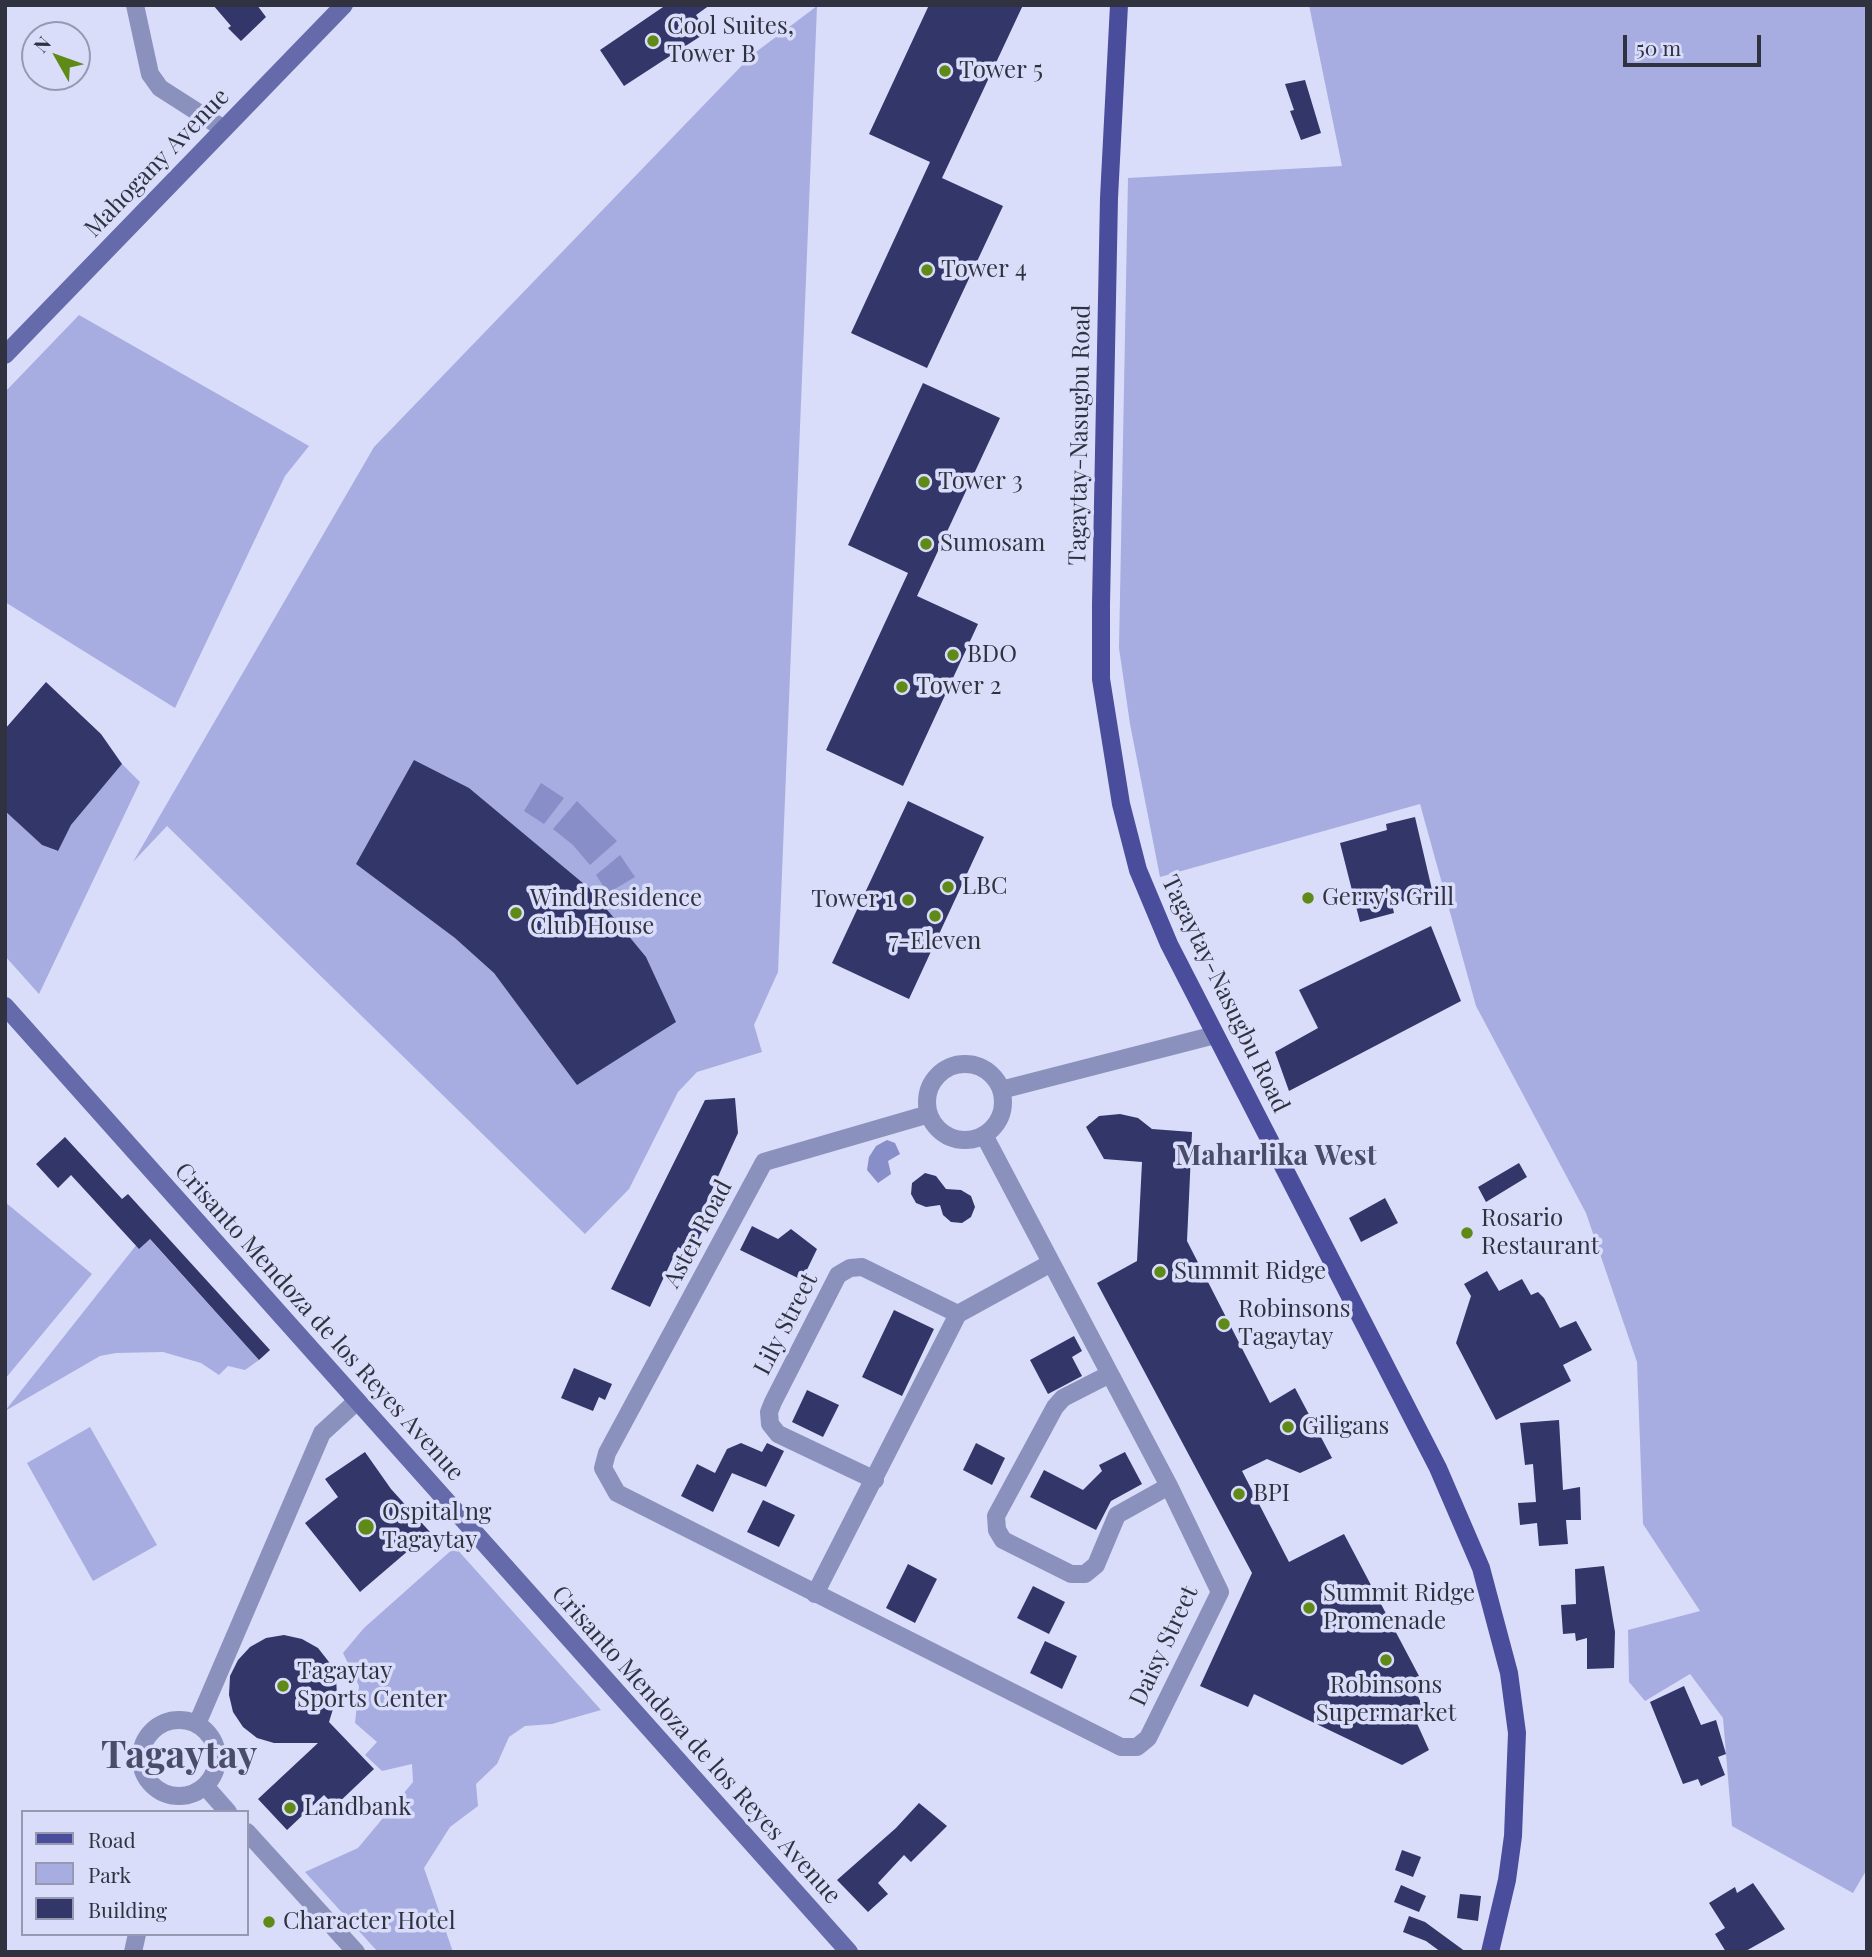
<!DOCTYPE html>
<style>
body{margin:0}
#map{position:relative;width:1872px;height:1957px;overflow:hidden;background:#d9ddf9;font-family:"Playfair Display",serif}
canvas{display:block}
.frame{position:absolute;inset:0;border:7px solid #313240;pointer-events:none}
.legend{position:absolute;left:21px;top:1810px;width:228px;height:126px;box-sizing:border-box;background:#d9ddf9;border:2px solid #9699af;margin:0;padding:9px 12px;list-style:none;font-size:21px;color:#313240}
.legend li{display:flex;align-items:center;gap:14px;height:35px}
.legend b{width:35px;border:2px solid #9699af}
.north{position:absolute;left:21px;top:21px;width:70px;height:70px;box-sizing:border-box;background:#d9ddf9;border:2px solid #9699af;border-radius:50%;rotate:310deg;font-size:19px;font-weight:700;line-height:28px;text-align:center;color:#313240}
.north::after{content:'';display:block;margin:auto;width:24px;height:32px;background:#608a18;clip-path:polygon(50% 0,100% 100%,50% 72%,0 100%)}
.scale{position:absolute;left:1623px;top:35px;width:138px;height:32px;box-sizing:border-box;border:4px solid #313240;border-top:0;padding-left:9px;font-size:21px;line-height:24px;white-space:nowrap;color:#313240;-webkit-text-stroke:5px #d9ddf9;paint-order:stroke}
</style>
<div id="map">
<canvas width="1872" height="1957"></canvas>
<div class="frame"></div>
<ul class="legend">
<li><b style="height:9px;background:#4a4d9b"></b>Road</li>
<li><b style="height:19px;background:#a7ade0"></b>Park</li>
<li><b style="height:19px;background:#333668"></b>Building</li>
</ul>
<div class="north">N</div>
<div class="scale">50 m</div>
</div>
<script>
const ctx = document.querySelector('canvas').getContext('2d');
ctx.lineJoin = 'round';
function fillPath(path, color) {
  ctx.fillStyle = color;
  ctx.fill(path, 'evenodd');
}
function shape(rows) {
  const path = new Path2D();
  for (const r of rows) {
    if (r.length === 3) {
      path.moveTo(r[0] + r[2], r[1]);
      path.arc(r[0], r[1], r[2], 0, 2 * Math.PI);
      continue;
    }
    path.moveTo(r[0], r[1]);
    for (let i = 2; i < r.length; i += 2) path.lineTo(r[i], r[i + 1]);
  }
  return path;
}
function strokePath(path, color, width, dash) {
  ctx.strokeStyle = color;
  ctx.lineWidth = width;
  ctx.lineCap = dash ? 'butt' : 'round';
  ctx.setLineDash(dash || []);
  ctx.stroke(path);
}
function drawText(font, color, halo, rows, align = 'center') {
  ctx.font = font + ' "Playfair Display",serif';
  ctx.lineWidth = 7;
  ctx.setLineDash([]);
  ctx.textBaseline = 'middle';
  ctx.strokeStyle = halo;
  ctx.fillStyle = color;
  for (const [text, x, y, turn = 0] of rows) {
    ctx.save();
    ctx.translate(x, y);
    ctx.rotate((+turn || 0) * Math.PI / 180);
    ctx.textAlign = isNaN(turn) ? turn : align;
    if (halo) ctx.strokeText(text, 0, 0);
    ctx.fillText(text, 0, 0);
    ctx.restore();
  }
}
const green = shape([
 [1309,5,1867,5,1867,1869,1853,1893,1732,1826,1723,1718,1690,1674,1645,1701,1629,1682,1628,1630,1700,1611,1643,1524,1637,1362,1586,1213,1476,1006,1420,804,1160,877,1130,724,1119,648,1128,178,1342,166],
 [817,6,778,972,754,1025,762,1052,697,1072,678,1092,629,1189,585,1234,167,826,133,862,374,447,752,55],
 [79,315,309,446,285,476,175,708,5,602,5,392],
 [122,764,140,782,39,994,5,956,5,811,42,845,57,851,71,825],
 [5,1202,92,1274,5,1379],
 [145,1234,259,1360,245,1370,228,1366,219,1375,201,1363,163,1352,116,1353,100,1356,5,1411],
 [90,1427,157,1545,93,1581,27,1463],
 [455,1547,601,1710,552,1724,525,1726,509,1737,497,1764,476,1784,478,1806,450,1827,424,1868,453,1952,378,1952,305,1872,358,1848,413,1782,412,1764,382,1771,365,1755,377,1742,355,1723,359,1686,343,1653,364,1628]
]);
const water = shape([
 [541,783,564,798,544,824,524,811],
 [577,801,617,841,590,865,573,845,553,829],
 [620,855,635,877,608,893,596,875],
 [887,1140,895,1143,900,1154,888,1161,891,1174,878,1183,867,1170,869,1157,876,1146]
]);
const building = shape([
 [213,5,257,5,266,17,241,41,228,28,231,26],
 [666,5,710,5,696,15,707,32,624,86,600,50],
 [929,5,1023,5,942,178,1003,206,927,368,851,333,930,162,869,134],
 [1305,80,1321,133,1301,140,1290,111,1294,110,1285,84],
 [923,383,1000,418,917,596,978,624,903,786,826,750,908,573,848,545],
 [46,682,101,734,122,764,71,825,58,851,42,845,5,811,5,729],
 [414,760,469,788,590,889,646,957,676,1022,577,1085,494,973,455,938,356,864],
 [908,801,984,837,909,999,832,963],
 [1415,817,1433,894,1392,904,1394,913,1360,922,1340,843,1387,830,1386,824],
 [1431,926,1461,1001,1289,1091,1275,1052,1318,1028,1299,990],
 [735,1098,738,1133,700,1216,708,1220,691,1254,678,1247,650,1307,611,1289,705,1100],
 [1120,1114,1138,1118,1152,1129,1192,1132,1187,1241,1270,1403,1295,1388,1332,1458,1300,1473,1267,1459,1242,1471,1289,1562,1344,1534,1419,1676,1410,1680,1426,1713,1415,1719,1429,1750,1402,1765,1254,1694,1248,1707,1200,1686,1252,1573,1097,1283,1137,1261,1142,1162,1104,1159,1086,1127,1099,1116],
 [65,1137,122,1199,128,1194,270,1350,259,1360,150,1239,139,1249,71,1175,58,1188,36,1164],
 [1519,1163,1527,1177,1486,1202,1478,1187],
 [925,1173,936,1176,946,1189,961,1190,971,1196,975,1207,971,1217,962,1223,951,1222,943,1215,940,1205,926,1207,916,1203,911,1194,912,1183],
 [1385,1198,1398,1223,1361,1242,1349,1218],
 [752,1226,778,1239,791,1229,817,1249,802,1280,740,1250],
 [1487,1271,1499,1291,1522,1279,1531,1295,1538,1292,1544,1298,1560,1328,1576,1321,1592,1350,1563,1365,1571,1381,1496,1420,1456,1343,1471,1296,1464,1284],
 [894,1310,934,1329,902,1396,862,1377],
 [1074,1336,1082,1351,1072,1357,1082,1376,1048,1394,1030,1360],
 [574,1368,612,1384,605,1400,599,1397,593,1411,561,1398],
 [807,1390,839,1405,823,1437,792,1422],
 [1559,1420,1563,1490,1580,1487,1581,1520,1566,1520,1568,1544,1539,1546,1537,1523,1520,1525,1518,1503,1536,1502,1533,1464,1525,1465,1520,1423],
 [741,1443,762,1452,767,1443,784,1451,766,1487,732,1473,713,1512,681,1496,697,1464,715,1473,727,1449],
 [976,1443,1005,1458,992,1485,963,1470],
 [365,1452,391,1489,430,1532,360,1592,305,1523,338,1497,325,1479],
 [1125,1452,1142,1484,1111,1501,1096,1530,1030,1497,1044,1470,1083,1490,1102,1471,1099,1465],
 [763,1500,795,1515,779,1547,747,1532],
 [908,1564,937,1579,915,1623,886,1608],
 [1604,1566,1615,1632,1614,1668,1587,1669,1587,1638,1576,1641,1575,1633,1563,1634,1561,1605,1576,1604,1575,1569],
 [1033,1586,1065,1602,1049,1634,1017,1618],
 [284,1635,302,1639,318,1648,329,1662,336,1678,337,1696,329,1722,374,1769,335,1806,324,1795,287,1830,258,1799,318,1743,274,1743,257,1738,243,1727,233,1712,229,1695,230,1676,238,1660,250,1647,266,1638],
 [1045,1641,1077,1656,1062,1689,1030,1673],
 [1684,1686,1701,1725,1716,1720,1726,1754,1718,1757,1725,1775,1701,1786,1698,1779,1683,1784,1650,1702],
 [919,1803,947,1826,911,1862,904,1855,878,1883,888,1894,868,1912,837,1880,896,1828],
 [1402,1850,1421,1857,1413,1877,1395,1870],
 [1753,1883,1785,1929,1744,1952,1726,1952,1715,1934,1725,1928,1709,1903,1735,1887,1737,1893],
 [1401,1885,1426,1896,1419,1912,1394,1902],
 [1460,1894,1481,1896,1478,1921,1457,1918],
 [1409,1916,1425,1922,1466,1952,1441,1952,1426,1941,1403,1932]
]);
const street = shape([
 [135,5,150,74,160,88,224,129],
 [965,1102,38],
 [1001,1090,1215,1035],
 [929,1114,764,1162,607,1453,603,1468,617,1493,1121,1747,1137,1747,1148,1738,1220,1592,1169,1486,984,1135],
 [958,1314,1051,1263],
 [1110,1374,1063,1398,1055,1407,996,1516,997,1530,1003,1540,1071,1574,1085,1574,1096,1565,1117,1515,1169,1486],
 [875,1480,778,1434,770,1424,769,1412,773,1402,838,1275,850,1268,862,1267,958,1314],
 [815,1594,958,1314],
 [179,1758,38],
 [197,1724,322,1433,356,1402],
 [205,1786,228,1812],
 [247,1832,356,1952],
 [133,1952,137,1934]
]);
const secondary = shape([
 [5,355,344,5],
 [5,1006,849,1952]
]);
const primary = shape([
 [1119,5,1109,198,1101,604,1101,679,1121,804,1138,870,1169,944,1438,1468,1481,1568,1509,1673,1517,1733,1513,1836,1507,1880,1490,1952]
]);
const markers = [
 [653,41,7,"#608a18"],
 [945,71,7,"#608a18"],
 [927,270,7,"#608a18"],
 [924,482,7,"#608a18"],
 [926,544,7,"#608a18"],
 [953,655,7,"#608a18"],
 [902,687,7,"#608a18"],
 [948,887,7,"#608a18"],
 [1308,898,7,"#608a18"],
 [908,900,7,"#608a18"],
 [516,913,7,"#608a18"],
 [935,916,7,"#608a18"],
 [1467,1233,7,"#608a18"],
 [1160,1272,7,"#608a18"],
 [1224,1324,7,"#608a18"],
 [1288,1427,7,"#608a18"],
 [1239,1494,7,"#608a18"],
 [366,1527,9,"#608a18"],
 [1309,1608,7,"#608a18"],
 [1386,1660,7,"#608a18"],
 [283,1686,7,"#608a18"],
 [290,1808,7,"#608a18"],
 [269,1922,7,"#608a18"]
];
const poiNames = [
 ["Cool Suites,",667,27],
 ["Tower B",667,55],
 ["Tower 5",959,71],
 ["Tower 4",941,270],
 ["Tower 3",938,482],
 ["Sumosam",940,544],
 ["BDO",967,655],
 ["Tower 2",916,687],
 ["LBC",962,887],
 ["Gerry's Grill",1322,898],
 ["Wind Residence",530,899],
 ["Club House",530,927],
 ["Tower 1",894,900,"right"],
 ["7-Eleven",935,942,"center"],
 ["Rosario",1481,1219],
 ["Restaurant",1481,1247],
 ["Summit Ridge",1174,1272],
 ["Robinsons",1238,1310],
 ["Tagaytay",1238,1338],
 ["Giligans",1302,1427],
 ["BPI",1253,1494],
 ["Ospital ng",382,1513],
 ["Tagaytay",382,1541],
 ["Summit Ridge",1323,1594],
 ["Promenade",1323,1622],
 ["Tagaytay",297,1672],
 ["Sports Center",297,1700],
 ["Robinsons",1386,1686,"center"],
 ["Supermarket",1386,1714,"center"],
 ["Landbank",304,1808],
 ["Character Hotel",283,1922]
];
const streetNames = [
 ["Mahogany Avenue",157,163,-46],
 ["Tagaytay-Nasugbu Road",1080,435,-89],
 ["Tagaytay-Nasugbu Road",1225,994,64],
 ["Aster Road",698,1234,-62],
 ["Crisanto Mendoza de los Reyes Avenue",319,1322,48],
 ["Lily Street",786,1324,-63],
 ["Daisy Street",1164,1646,-65],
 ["Crisanto Mendoza de los Reyes Avenue",696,1745,48]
];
const quarterNames = [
 ["Maharlika West",1276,1156]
];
const townNames = [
 ["Tagaytay",179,1756]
];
fillPath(green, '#a7ade0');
fillPath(water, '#878ec8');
fillPath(building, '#333668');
strokePath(street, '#8b91bd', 18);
strokePath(secondary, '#656aaa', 18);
strokePath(primary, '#4a4d9b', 18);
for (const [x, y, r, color] of markers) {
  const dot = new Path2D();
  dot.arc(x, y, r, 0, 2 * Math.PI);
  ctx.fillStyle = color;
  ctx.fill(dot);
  strokePath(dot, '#d9ddf9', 2.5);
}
drawText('24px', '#313240', '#d9ddf9', poiNames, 'left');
drawText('24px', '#313240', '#d9ddf9', streetNames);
drawText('bold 28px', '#494d6a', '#d9ddf9', quarterNames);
drawText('bold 38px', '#494d6a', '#d9ddf9', townNames);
</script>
